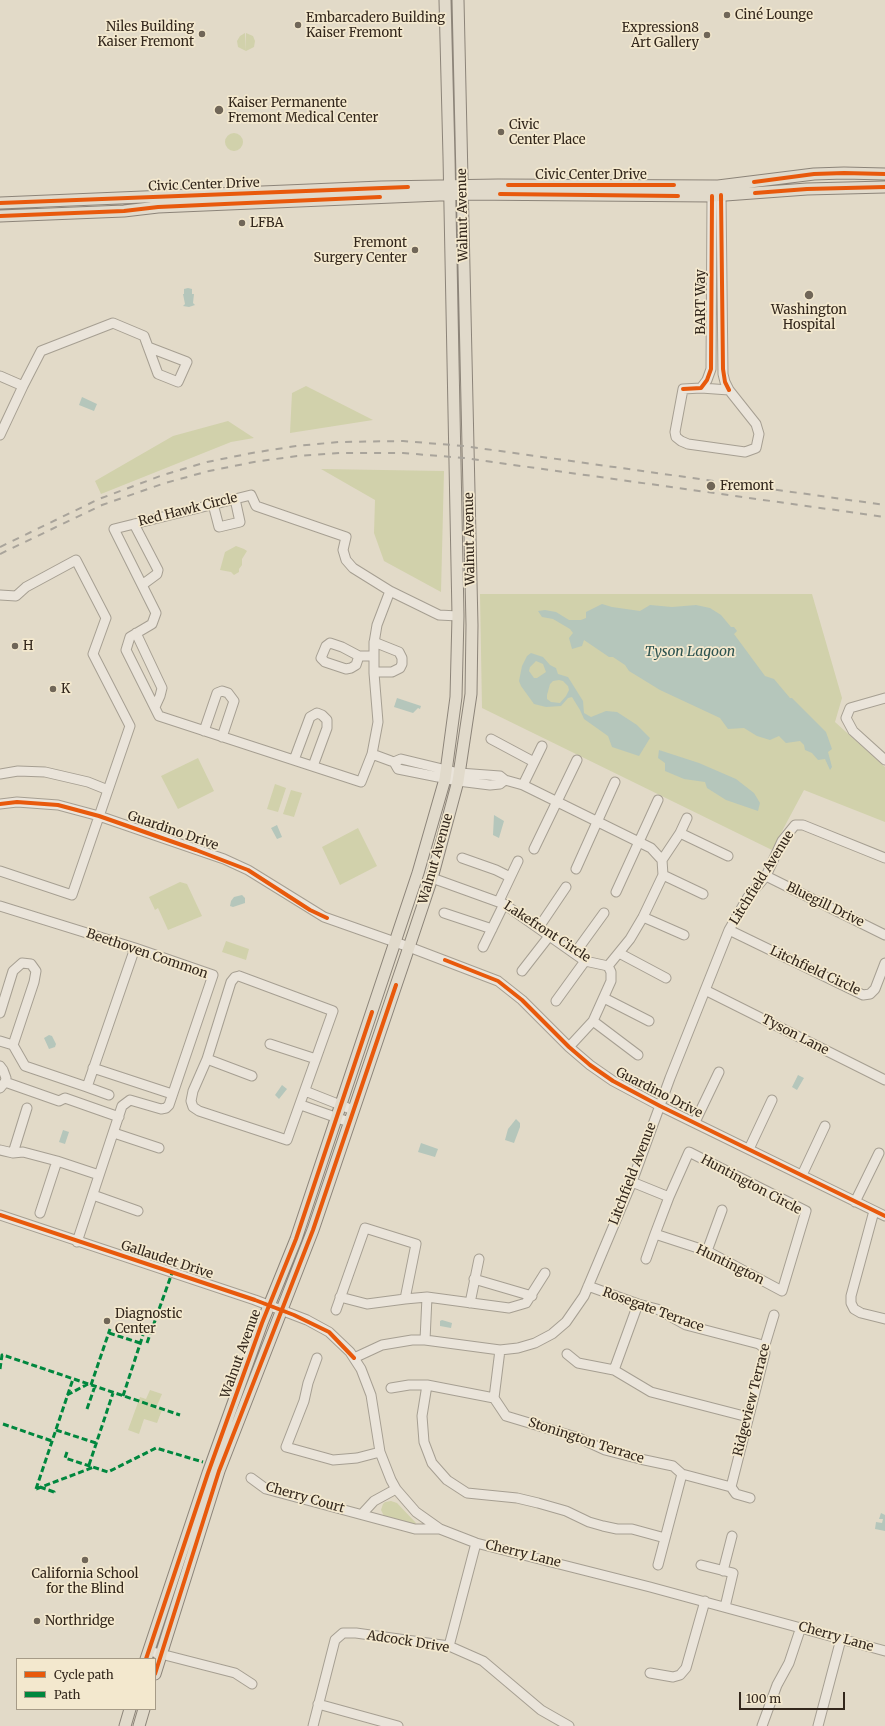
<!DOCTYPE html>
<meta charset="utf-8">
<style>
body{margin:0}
#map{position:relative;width:885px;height:1726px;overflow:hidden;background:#e2dac8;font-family:Merriweather,serif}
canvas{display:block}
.legend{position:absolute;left:16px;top:1658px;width:140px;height:52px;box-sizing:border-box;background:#f3e8ce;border:1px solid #a69b87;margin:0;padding:5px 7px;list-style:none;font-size:12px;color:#33271c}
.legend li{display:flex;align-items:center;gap:8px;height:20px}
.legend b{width:20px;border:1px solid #a69b87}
.scale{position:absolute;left:739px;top:1692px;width:106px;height:18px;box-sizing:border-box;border:2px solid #33271c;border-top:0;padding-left:5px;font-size:12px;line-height:14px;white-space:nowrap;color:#33271c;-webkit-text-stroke:3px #f3e8ce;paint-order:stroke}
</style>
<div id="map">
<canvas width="885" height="1726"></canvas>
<ul class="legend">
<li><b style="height:5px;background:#e8590c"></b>Cycle path</li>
<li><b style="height:5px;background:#00873e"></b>Path</li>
</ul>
<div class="scale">100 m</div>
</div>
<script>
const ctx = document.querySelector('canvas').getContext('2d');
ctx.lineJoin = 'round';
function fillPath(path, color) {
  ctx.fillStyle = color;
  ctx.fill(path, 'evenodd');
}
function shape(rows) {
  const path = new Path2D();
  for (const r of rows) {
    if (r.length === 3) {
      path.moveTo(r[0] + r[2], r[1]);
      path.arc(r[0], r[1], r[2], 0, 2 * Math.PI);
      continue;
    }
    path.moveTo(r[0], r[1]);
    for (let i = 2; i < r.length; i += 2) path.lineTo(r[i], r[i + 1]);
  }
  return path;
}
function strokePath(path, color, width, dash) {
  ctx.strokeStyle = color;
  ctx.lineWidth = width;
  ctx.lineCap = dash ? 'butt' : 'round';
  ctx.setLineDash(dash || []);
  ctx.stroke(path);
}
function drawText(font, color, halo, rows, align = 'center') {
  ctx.font = font + ' Merriweather,serif';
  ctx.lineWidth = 3.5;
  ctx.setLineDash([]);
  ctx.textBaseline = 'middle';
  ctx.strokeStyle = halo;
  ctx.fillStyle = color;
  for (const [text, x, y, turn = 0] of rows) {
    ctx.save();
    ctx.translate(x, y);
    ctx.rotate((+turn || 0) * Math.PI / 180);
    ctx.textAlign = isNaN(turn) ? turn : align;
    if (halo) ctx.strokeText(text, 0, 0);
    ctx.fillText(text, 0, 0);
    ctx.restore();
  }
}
const green = shape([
 [245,33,246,51,238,47,237,41,240,36],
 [246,33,253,36,255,41,254,47,246,51],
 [234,142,9],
 [306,386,373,420,290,433,292,393],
 [228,421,254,438,231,442,101,494,95,481,173,436],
 [321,469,444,471,441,592,384,561,374,533,375,500],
 [236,546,244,549,247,551,242,559,242,565,239,569,239,572,234,575,231,572,220,570,225,552],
 [480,594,812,594,842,698,835,722,885,767,885,822,804,790,772,850,482,708],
 [198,758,214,791,178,809,161,776],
 [275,784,286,788,278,812,267,809],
 [291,790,302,793,294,817,283,814],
 [358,828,377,866,340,885,322,847],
 [180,882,187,884,202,916,168,930,158,908,155,910,149,897],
 [226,941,249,949,246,960,222,952],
 [150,1390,162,1394,156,1408,162,1410,157,1423,144,1419,139,1434,128,1430,140,1397,146,1399],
 [391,1501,397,1503,416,1523,414,1525,384,1516,381,1510,383,1504,385,1502]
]);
const water = shape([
 [188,288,192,289,192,294,194,294,193,303,195,305,189,307,183,306,185,304,183,294,184,294,184,289],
 [82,397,97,404,94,411,79,405],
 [602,604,612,607,640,611,650,605,672,607,696,605,710,608,721,615,731,627,734,627,737,631,734,634,765,676,774,679,790,698,792,698,826,732,832,749,828,752,832,767,830,770,825,759,818,760,812,753,805,750,804,745,800,741,786,743,779,736,770,740,757,736,744,728,728,729,720,718,660,690,629,671,625,665,613,657,609,657,584,640,582,646,572,649,569,638,573,633,570,629,553,619,542,617,538,611,545,610,556,612,569,620,581,620,586,618,586,612],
 [531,653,543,657,550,665,556,668,558,674,568,677,583,701,584,713,591,717,606,711,617,712,637,725,650,738,639,756,612,747,608,736,584,719,580,710,572,697,568,698,561,706,546,707,534,704,521,686,519,681,522,666,527,656],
 [536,661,543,664,546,672,537,678,534,678,529,671,530,667],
 [559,680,563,681,568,686,569,690,566,696,560,703,551,702,547,699,547,695,550,684,553,681],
 [397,698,421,706,420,709,418,708,413,713,394,707],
 [659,750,699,763,736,779,754,793,760,803,758,811,726,800,707,788,705,782,684,779,665,771,665,763,658,758],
 [494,815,504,821,499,838,493,835],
 [277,825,282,837,277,839,271,828],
 [242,895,245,898,245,903,233,907,230,906,231,901,234,897],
 [49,1035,52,1036,56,1044,55,1047,49,1049,44,1038],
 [798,1075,804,1078,797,1090,792,1087],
 [282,1085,287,1089,279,1099,275,1095],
 [516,1119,520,1123,520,1127,514,1143,505,1140,508,1129],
 [63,1130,69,1132,65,1144,59,1142],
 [421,1143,438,1149,435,1157,418,1152],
 [442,1320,452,1323,451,1328,440,1326,440,1321],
 [881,1513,885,1515,885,1531,875,1529,876,1522,882,1523,883,1519,879,1519]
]);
const minor = shape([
 [718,186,721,195,723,374,725,382,729,390,756,424,759,434,756,448,745,452,688,444,681,441,676,437,675,432,683,389,701,388,707,380,711,369,712,196,718,186],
 [0,376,23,386,41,351,113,323,144,336,158,374,178,382,187,362,148,347],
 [701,388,729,390],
 [0,435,23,386],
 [213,504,219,527,240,522,235,499],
 [134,524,158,570,157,574,142,585],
 [390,591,377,625,374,643,374,673,378,722,372,754,361,782,159,716,126,650,130,637,152,624,156,613,114,529,251,495,256,506,346,537,343,550,346,560,353,568,390,591,439,615,458,616],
 [0,595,16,596,26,587,76,560,106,618,93,654,130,726,72,895,0,871],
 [136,633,162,688,160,696,155,707],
 [359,656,342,647,330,643,326,646,321,658,325,662,346,669,351,668,356,665,359,656,374,656],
 [374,672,392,672,400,668,402,664,402,658,399,652,374,642],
 [885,698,850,708,846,718,853,731,885,760],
 [204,731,217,693,222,691,228,693,234,701,222,737],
 [491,739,534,762],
 [372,754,391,761,394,762,401,759,459,773,500,776,505,780,523,785,651,848,662,860,663,875,643,917,630,939,608,966,585,961,504,904,432,878],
 [294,760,310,717,317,713,322,715,327,720,327,728,313,766],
 [394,762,398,769,458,781,490,785,500,784,505,780],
 [0,774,18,771,45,772,88,782,108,790],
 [523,785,542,746],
 [0,804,17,802,58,805,99,816,224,859,248,870,324,917,409,947,498,981,522,1000,569,1047,590,1065,613,1081,660,1106,885,1216],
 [680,833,728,856],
 [534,849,577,760],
 [462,858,496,870,510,877],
 [662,860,680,833,687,818],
 [576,869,615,782],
 [663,875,703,894],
 [766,876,885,935],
 [616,892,658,800],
 [499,901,518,861],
 [0,906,135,948,213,975,169,1105,166,1108,161,1109,130,1100,122,1106,77,1242],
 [444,913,492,929],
 [643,917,684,935],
 [539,927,566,887],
 [729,930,863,995,870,994,875,989,885,963],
 [483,947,504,904],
 [575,953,604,913],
 [619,953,666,978],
 [522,971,550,935],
 [239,976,333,1011,287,1140,199,1111,193,1107,191,1101,193,1091,207,1059,231,982,235,977,239,976],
 [705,990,885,1080],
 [604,998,649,1021],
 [556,1001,585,961],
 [0,1013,13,971,22,963,31,964,36,971,34,982,13,1045],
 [593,1021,638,1055],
 [0,1041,13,1045,25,1066,87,1087,135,948],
 [270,1044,316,1059],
 [569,1047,593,1021,611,981,611,972,608,966],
 [207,1059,252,1076],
 [0,1066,3,1070,6,1078,5,1082,0,1088],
 [93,1068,172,1094],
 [5,1082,59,1101,65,1098,119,1117],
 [87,1087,109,1095],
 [305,1091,353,1110],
 [301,1105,349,1122],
 [695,1122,719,1072],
 [114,1133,159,1148],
 [749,1149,772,1100],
 [0,1150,13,1153,23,1152,57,1161,99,1175],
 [13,1153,27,1108],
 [802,1175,825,1126],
 [632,1182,669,1197],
 [93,1195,138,1211],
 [855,1202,879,1153],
 [874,1211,851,1296,851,1303,854,1309,861,1313,885,1319],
 [40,1213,57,1161],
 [0,1215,255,1300,307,1320,329,1332,350,1352,361,1369,371,1395,380,1452,391,1480,396,1489,416,1512,440,1529,476,1543,650,1587,885,1651],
 [707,1251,722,1210],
 [646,1259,655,1234,669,1197,689,1152,806,1211,782,1291,707,1251,655,1234],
 [474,1279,532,1296],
 [588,1286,638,1304,657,1309,686,1325,759,1344,764,1348],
 [340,1297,367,1304,405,1299,427,1297,509,1308,526,1303,545,1273],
 [470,1303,479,1259],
 [336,1310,365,1228,416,1244,405,1299],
 [425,1340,427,1297],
 [500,1350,494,1398,506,1416,579,1438,605,1450,640,1459,673,1466,682,1474,731,1487,736,1494,750,1498],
 [567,1354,578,1363,614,1370,651,1392,748,1417],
 [317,1358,308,1383,304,1401,286,1447,333,1460,357,1458,380,1452],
 [354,1358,382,1345,412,1340,425,1340,500,1350,518,1348,535,1343,552,1334,566,1322,584,1296,632,1182,670,1078,729,930,748,897,766,876,782,841,795,825,803,825,885,858],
 [614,1370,638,1304],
 [427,1385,422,1416,424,1442,432,1463,447,1480,467,1493,517,1498,538,1503,566,1511,589,1522,603,1526,617,1529,632,1529,665,1538],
 [391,1388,409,1385,427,1385,494,1398],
 [251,1478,266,1489,415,1529,440,1529],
 [731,1487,765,1353,764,1348,774,1315],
 [362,1514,374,1501,396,1489],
 [658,1565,682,1474],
 [701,1565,733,1573,725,1607],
 [723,1571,732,1536],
 [449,1646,476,1543],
 [149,1651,235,1673,252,1684],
 [650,1673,673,1677,680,1675,686,1668,705,1601],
 [318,1704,398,1726],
 [313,1726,335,1640,343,1633,356,1633,449,1646,483,1661,541,1710,569,1726],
 [762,1726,777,1685,789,1663,801,1627],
 [818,1726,841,1639]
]);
const major = shape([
 [0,203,381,187,498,185,718,186,814,174,844,173,885,174],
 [0,216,124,211,158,207,463,194,712,196,807,189,885,187],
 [146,1659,208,1473,262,1323,296,1239,418,873,445,779,456,697,458,616,449,157,445,0],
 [155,1674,219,1471,313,1230,409,947,432,878,458,781,471,694,472,625,458,0],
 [125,1726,130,1709],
 [139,1726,144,1709]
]);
const rail = shape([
 [0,547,99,499,163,475,207,462,252,453,296,446,339,442,403,441,464,446,885,505],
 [0,554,102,505,165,483,209,471,254,462,297,456,340,453,403,453,464,458,885,517]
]);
const quiet = shape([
 [109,1333,140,1343],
 [147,1343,172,1273],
 [0,1369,2,1355,6,1356,180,1415],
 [91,1385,110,1329],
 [67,1395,88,1384],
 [123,1396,143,1335],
 [87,1409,95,1386],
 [3,1424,52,1441],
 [56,1430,96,1443],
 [67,1452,65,1458,108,1472,156,1448,203,1462],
 [89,1465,113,1393],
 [40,1487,54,1492,53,1494],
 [36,1489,73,1379],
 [36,1489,94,1467]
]);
const cycleway = shape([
 [754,182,814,174,844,173,885,174],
 [508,185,674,185],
 [755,193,807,189,885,187],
 [500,194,678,196],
 [721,195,723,369,725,382,729,390],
 [0,203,408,187],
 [0,216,124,211,158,207,380,197],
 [683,389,701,388,707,380,711,369,712,196],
 [0,804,17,802,58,805,99,816,196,850,248,870,310,910,327,918],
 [445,960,498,981,522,1000,569,1047,590,1065,613,1081,660,1106,885,1216],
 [0,1215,255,1300,294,1315,329,1332,354,1358],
 [146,1659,208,1473,262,1323,296,1239,372,1012],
 [155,1674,219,1471,313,1230,396,985]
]);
const markers = [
 [727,15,4,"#706658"],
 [298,25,4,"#706658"],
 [202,34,4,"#706658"],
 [707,35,4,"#706658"],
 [219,110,5,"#706658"],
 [501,132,4,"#706658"],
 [242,223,4,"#706658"],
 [415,250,4,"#706658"],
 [809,295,5,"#706658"],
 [711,486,5,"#706658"],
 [15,646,4,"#706658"],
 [53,689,4,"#706658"],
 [107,1321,4,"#706658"],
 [85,1560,4,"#706658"],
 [37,1621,4,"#706658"]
];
const poiNames = [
 ["Ciné Lounge",735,15],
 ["Embarcadero Building",306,18],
 ["Kaiser Fremont",306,33],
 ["Niles Building",194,27,"right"],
 ["Kaiser Fremont",194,42,"right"],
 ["Expression8",699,28,"right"],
 ["Art Gallery",699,43,"right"],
 ["Kaiser Permanente",228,103],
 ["Fremont Medical Center",228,118],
 ["Civic",509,125],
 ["Center Place",509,140],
 ["LFBA",250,223],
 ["Fremont",407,243,"right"],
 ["Surgery Center",407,258,"right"],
 ["Washington",809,310,"center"],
 ["Hospital",809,325,"center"],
 ["Fremont",720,486],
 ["H",23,646],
 ["K",61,689],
 ["Diagnostic",115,1314],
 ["Center",115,1329],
 ["California School",85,1574,"center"],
 ["for the Blind",85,1589,"center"],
 ["Northridge",45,1621]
];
const streetNames = [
 ["Civic Center Drive",591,175],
 ["Civic Center Drive",204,185,-2],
 ["Walnut Avenue",463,215,-91],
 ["BART Way",701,302,-90],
 ["Red Hawk Circle",188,510,-14],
 ["Walnut Avenue",470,539,-91],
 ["Guardino Drive",173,831,19],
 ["Walnut Avenue",436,859,-74],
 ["Litchfield Avenue",762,878,-58],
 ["Bluegill Drive",825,905,26],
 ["Lakefront Circle",547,932,33],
 ["Beethoven Common",147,954,19],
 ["Litchfield Circle",815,971,25],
 ["Tyson Lane",795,1035,27],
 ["Guardino Drive",659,1093,27],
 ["Litchfield Avenue",633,1174,-69],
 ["Huntington Circle",751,1185,28],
 ["Gallaudet Drive",167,1260,18],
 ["Huntington",730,1265,26],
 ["Rosegate Terrace",653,1310,20],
 ["Walnut Avenue",241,1354,-70],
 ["Ridgeview Terrace",752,1400,-76],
 ["Stonington Terrace",586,1441,18],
 ["Cherry Court",305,1498,16],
 ["Cherry Lane",523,1554,14],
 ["Cherry Lane",836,1637,16],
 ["Adcock Drive",408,1642,9]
];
const waterNames = [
 ["Tyson Lagoon",690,652]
];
fillPath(green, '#d1d1ab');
fillPath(water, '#b5c6bb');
strokePath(minor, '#a69f92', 11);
strokePath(major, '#8c8479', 13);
strokePath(minor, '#eae4da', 9);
strokePath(major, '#e1dacb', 11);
strokePath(rail, '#a9a49b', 2, [7, 7]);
strokePath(quiet, '#00873e', 3, [6, 3]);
strokePath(cycleway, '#e8590c', 4);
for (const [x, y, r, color] of markers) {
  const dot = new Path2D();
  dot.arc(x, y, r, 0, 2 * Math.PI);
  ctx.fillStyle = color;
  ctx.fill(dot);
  strokePath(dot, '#f3e8ce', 1.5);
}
drawText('13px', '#33271c', '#f3e8ce', poiNames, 'left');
drawText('13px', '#33271c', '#f3e8ce', streetNames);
drawText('italic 14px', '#2c524f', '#f3e8ce', waterNames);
</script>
